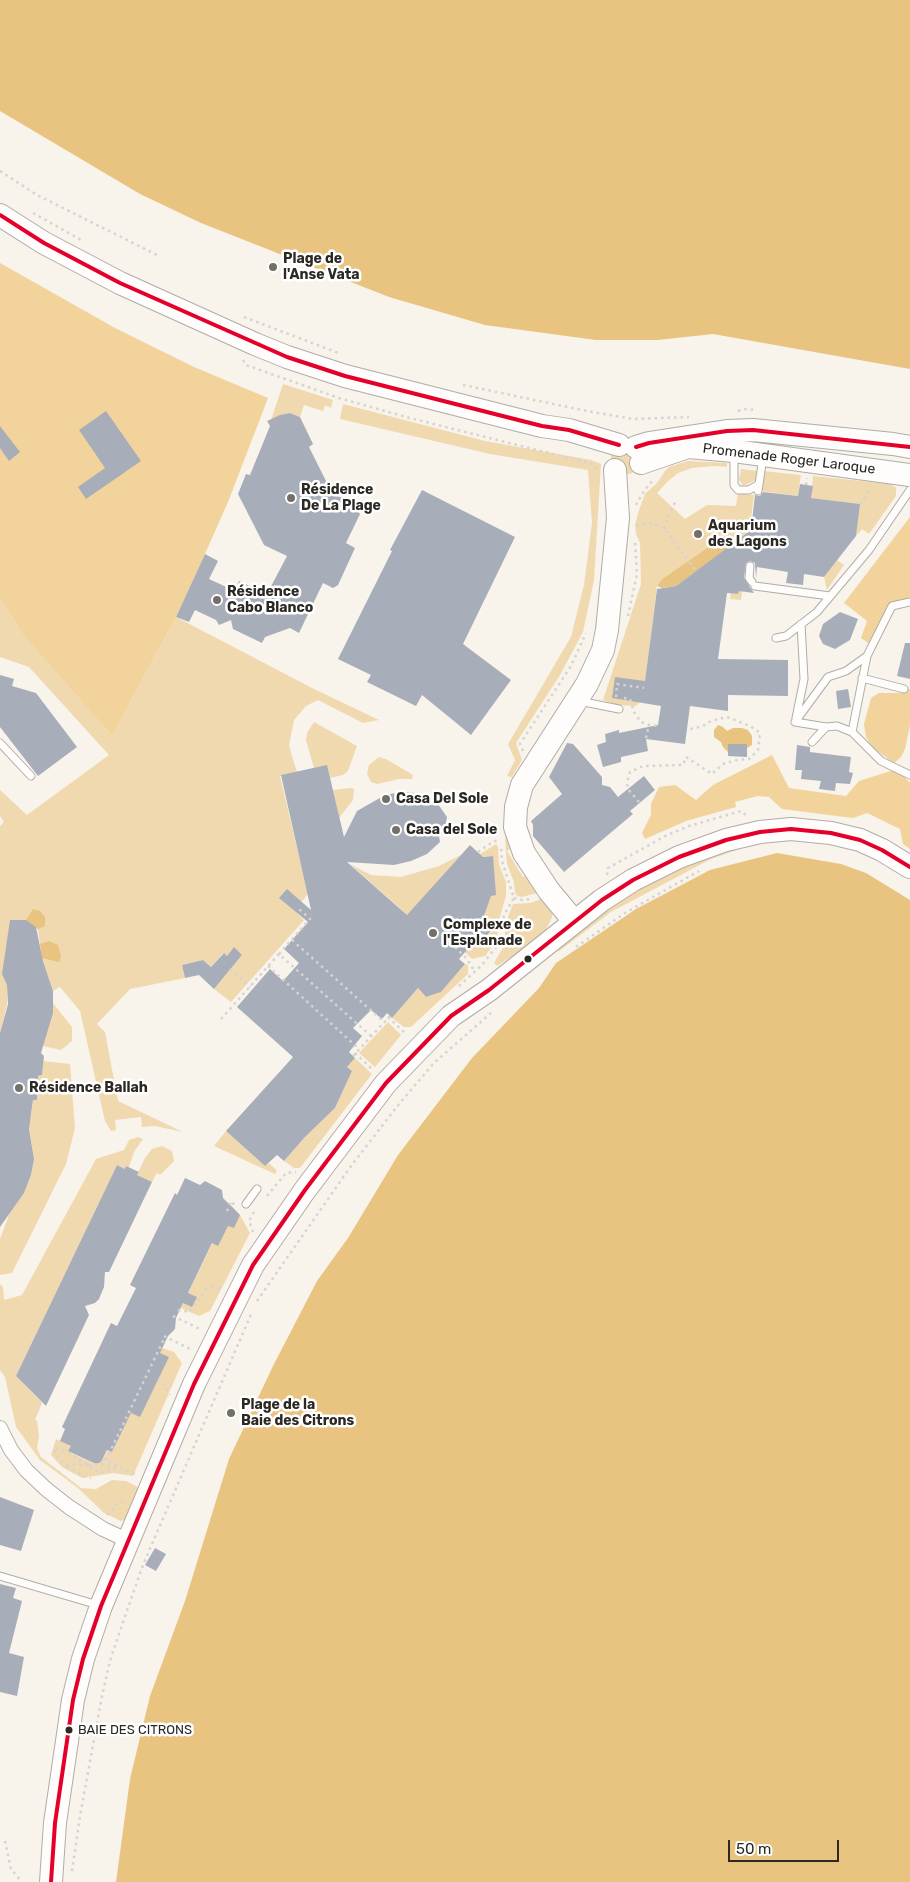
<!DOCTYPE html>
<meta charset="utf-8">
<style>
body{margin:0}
#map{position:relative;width:910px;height:1882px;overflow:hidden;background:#f8f3eb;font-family:Rubik,sans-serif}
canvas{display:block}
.scale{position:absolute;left:728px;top:1840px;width:111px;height:22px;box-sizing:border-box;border:2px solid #2c2924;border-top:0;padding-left:6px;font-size:15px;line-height:18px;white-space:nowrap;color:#2c2924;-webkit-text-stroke:4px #fff;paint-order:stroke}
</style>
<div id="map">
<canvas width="910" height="1882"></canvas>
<div class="scale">50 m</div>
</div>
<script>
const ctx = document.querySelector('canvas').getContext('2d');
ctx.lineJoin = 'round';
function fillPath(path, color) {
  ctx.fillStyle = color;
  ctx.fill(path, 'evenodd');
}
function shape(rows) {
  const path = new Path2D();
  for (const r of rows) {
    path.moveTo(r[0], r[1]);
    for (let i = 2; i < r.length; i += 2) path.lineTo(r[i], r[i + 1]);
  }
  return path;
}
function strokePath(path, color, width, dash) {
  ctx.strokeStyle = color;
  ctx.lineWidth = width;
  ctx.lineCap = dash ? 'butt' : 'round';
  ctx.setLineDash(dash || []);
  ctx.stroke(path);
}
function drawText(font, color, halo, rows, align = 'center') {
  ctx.font = font + ' Rubik,sans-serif';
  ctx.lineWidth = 5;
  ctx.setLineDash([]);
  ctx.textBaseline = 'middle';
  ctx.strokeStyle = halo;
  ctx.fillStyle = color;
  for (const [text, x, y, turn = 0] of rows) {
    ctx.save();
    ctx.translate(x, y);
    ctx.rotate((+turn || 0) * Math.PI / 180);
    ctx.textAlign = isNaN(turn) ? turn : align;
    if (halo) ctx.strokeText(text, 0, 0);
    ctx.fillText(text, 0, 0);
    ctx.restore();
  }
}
const green = shape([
 [283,384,333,400,331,408,325,405,323,411,304,405,300,417,290,413,271,420],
 [343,404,485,441,591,460,601,464,594,580,583,632,560,675,516,743,522,760,512,777,507,776,515,760,508,744,571,637,584,585,592,523,588,470,490,454,340,419],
 [630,444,637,470,630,474,622,474,611,463,611,455,615,448],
 [688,461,727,463,727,467,714,466,692,468,678,473,667,482,657,493,685,519,707,505,736,506,738,493,754,495,741,600,730,599,731,593,738,594,740,580,715,538,707,548,662,579,657,586,643,699,636,706,617,705,603,700,641,584,640,543,636,534,635,525,639,510,645,494,657,483,665,471,669,467],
 [741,469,758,471,756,480,743,486,739,480],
 [763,471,801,475,798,496,761,491],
 [813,476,891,484,896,488,896,496,869,534,862,529,856,536,859,504,811,498],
 [837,560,844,565,827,590,824,577],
 [0,598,19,629,112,736,176,617,314,689,379,720,363,723,318,700,306,706,294,720,289,746,297,772,280,776,308,894,294,910,304,920,231,1002,214,989,242,955,234,948,227,956,223,953,211,967,203,960,182,965,185,978,130,989,97,1024,105,1032,118,1101,183,1132,155,1126,142,1127,141,1117,115,1120,116,1130,111,1131,105,1121,80,1011,60,987,53,991,42,958,38,929,26,920,10,920,7,1004,0,1033,0,826,4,822,0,816,0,790,27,815,109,755,29,667,0,657],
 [314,722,357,746,348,771,343,775,330,778,314,768,306,740,307,733],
 [379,757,386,759,413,775,412,779,399,779,377,784,371,782,367,774,369,765],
 [350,788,354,789,353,800,339,818,333,790],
 [508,831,514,846,507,851,523,877,530,873,541,892,522,897,517,896,515,893,514,882,507,864,506,854,505,834],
 [746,842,745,847,711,859,611,912,559,951,542,953,565,935,671,868],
 [496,844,498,847,499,865,506,882,506,896,499,920,497,940,485,956,472,959,457,945,482,933,486,936,495,926,484,916,490,898,492,856,480,857,480,854],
 [461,855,404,919,402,910,350,864,371,875,401,877,439,866],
 [547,897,554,909,551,920,545,931,528,946,497,966,494,963,504,946,506,922,513,904,530,903],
 [465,964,468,965,468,974,411,1027,404,1027,392,1018,418,988,426,997,441,992],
 [53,1003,72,1027,72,1041,61,1050,43,1046],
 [388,1022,401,1035,375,1067,359,1053],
 [355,1058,372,1074,300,1168,294,1168,284,1161,305,1137,335,1108,352,1071,347,1067],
 [43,1061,70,1064,75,1128,66,1164,12,1273,0,1275,0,1239,10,1212,24,1193,31,1175,34,1159,29,1128,23,1121,31,1117,33,1100,37,1100,38,1076,42,1075],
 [226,1131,265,1166,269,1163,277,1171,275,1174,214,1146],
 [138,1137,143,1139,134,1152,129,1167,125,1169,117,1165,16,1376,42,1403,35,1420,37,1421,39,1436,37,1448,41,1457,81,1488,96,1489,112,1480,126,1481,141,1489,128,1518,121,1521,104,1513,78,1488,40,1460,16,1427,5,1377,0,1370,0,1284,3,1287,4,1300,22,1295,96,1159,124,1150,129,1140],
 [162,1146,172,1151,174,1161,160,1175,157,1173,152,1182,137,1175,145,1158,152,1149],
 [231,1205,240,1215,250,1233,210,1311,199,1316,181,1308],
 [162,1348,174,1352,182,1363,133,1476,113,1473,82,1478,62,1467,51,1455,56,1439,71,1446,69,1452,95,1464,101,1462,108,1450,112,1452]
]);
const forest = shape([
 [0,263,115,328,194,367,268,398,228,502,205,554,176,617,112,736,21,632,0,598],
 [910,517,910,597,889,606,870,644,861,638,867,621,844,603],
 [910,689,910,725,905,749,901,757,894,763,873,748,866,737,864,724,871,698,879,693,903,693],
 [772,755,789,788,846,796,859,781,897,769,910,783,910,849,903,844,900,829,867,813,853,818,782,809,769,797,758,796,735,802,736,807,686,821,645,839,642,833,651,815,651,804,659,787,675,785,696,800,713,785]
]);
const water = shape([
 [0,0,910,0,910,369,713,334,658,340,596,340,485,325,389,297,201,223,140,194,0,111],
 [722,536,734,537,733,544,676,586,662,588,657,586,662,579,707,548,715,538],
 [718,725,723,727,727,731,733,728,742,728,748,730,752,736,752,745,747,748,747,744,728,744,728,752,723,747,721,742,714,737,714,730],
 [777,853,841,864,866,873,910,900,910,1882,116,1882,130,1779,150,1696,185,1601,229,1459,273,1366,317,1281,348,1238,398,1155,472,1058,539,988,556,963,636,909,710,870],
 [33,909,40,911,45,917,45,926,38,929,26,920],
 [49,941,58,945,61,956,59,962,42,958,40,944]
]);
const building = shape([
 [106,411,141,461,86,499,78,487,105,468,79,430],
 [290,413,300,417,313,444,309,447,327,483,332,486,330,492,348,501,346,504,357,509,360,514,346,543,355,548,338,585,333,588,323,583,299,633,290,628,265,637,262,643,233,629,231,620,219,625,216,620,195,610,189,622,176,617,205,554,218,561,209,579,235,591,239,581,267,594,287,556,264,545,238,494,246,474,250,475,270,426,267,421,280,415],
 [0,426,20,452,9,461,0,448],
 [800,484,813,486,811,498,860,504,856,536,824,577,804,574,803,585,786,583,788,572,757,567,756,578,755,563,750,561,746,563,744,578,754,593,739,591,738,594,727,593,718,659,788,660,788,696,728,695,728,711,690,706,685,744,646,739,648,751,621,757,621,762,603,767,597,745,606,742,605,734,619,730,619,733,658,725,661,706,612,698,615,677,645,681,657,589,676,586,751,530,755,495,760,496,763,492,798,496],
 [422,490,515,537,463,644,511,680,471,735,422,695,416,706,367,682,371,675,338,659,392,551,390,550],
 [840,612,858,619,850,640,835,649,823,644,819,636,823,624],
 [905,643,910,643,910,679,897,676],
 [0,675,14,679,12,686,36,693,77,747,38,776,0,727],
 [848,689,851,707,838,709,836,691],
 [567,743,573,744,602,777,602,785,610,787,618,797,644,776,655,790,630,811,633,814,564,872,533,836,533,825,531,821,562,794,549,777],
 [728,744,747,744,747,757,728,756],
 [797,745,810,747,810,752,851,757,849,772,853,773,850,784,836,783,835,791,819,789,821,781,801,779,802,770,795,770],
 [327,765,344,837,357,811,385,795,401,792,415,793,429,798,431,805,438,804,447,817,444,833,439,836,440,842,427,854,411,861,394,865,347,862,407,915,470,845,483,857,493,856,496,895,491,896,484,916,495,926,486,936,482,933,459,959,465,964,441,992,426,997,418,988,392,1018,387,1013,382,1019,371,1010,353,1028,362,1036,349,1052,355,1058,347,1067,352,1071,335,1108,305,1137,284,1161,277,1155,265,1166,226,1131,293,1057,237,1007,270,969,283,981,299,963,284,949,308,922,279,898,287,889,311,910,281,775],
 [10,920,26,920,36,927,43,961,53,991,53,1013,41,1053,44,1056,42,1075,38,1076,37,1100,33,1100,29,1129,34,1159,31,1175,24,1193,0,1227,0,1033,8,1004,7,985,2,974],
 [234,947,242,955,214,989,199,975,185,978,182,965,203,960,211,967,224,953,227,956],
 [117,1165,125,1169,126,1166,139,1172,137,1175,152,1182,109,1272,105,1272,104,1287,99,1299,95,1303,85,1306,89,1315,46,1406,16,1376],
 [185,1178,200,1185,205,1181,222,1190,223,1198,240,1215,234,1228,228,1226,218,1246,212,1243,188,1293,197,1297,192,1307,183,1303,176,1318,175,1329,168,1336,160,1353,169,1357,140,1417,131,1413,112,1452,107,1450,101,1462,96,1464,68,1451,71,1446,60,1441,65,1429,62,1427,111,1323,117,1326,136,1288,130,1285,175,1193,177,1195],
 [0,1497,34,1510,21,1551,0,1545],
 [155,1548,166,1554,156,1571,145,1565],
 [0,1584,16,1588,13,1598,22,1601,9,1653,24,1657,17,1696,0,1692]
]);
const path = shape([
 [0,171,37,195,159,256],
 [33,213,83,241],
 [244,317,341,354],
 [243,360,246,365,339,398,406,417,593,464,597,470],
 [463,385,587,411,633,419,689,417],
 [738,411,745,409,755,410],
 [806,485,807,478],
 [860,504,868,493,867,488],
 [636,505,644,491,654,479],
 [636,525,652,523,665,529,696,571],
 [665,529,669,513,676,501],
 [628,616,637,574,635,542],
 [616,697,617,684,644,688],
 [624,698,630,699,634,712,641,722,649,725,658,726],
 [646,738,649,725],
 [523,751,520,744,571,666,586,633],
 [639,802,628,789,627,783,630,772,643,766,683,765,686,757,712,774,723,764,737,760,749,759,758,750,760,733,750,726,727,717,711,721,703,726,687,730],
 [478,852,494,841,500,841],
 [607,875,608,868,667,835,689,826,741,811,747,816],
 [514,898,522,900,532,899],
 [292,940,384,1022],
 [455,947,467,959,475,972],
 [576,947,625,913,699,871],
 [279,954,310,919,297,907],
 [268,966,359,1049],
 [230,969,250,987],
 [459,986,482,965,500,942,504,915,514,898,502,861,501,848],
 [388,1017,406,1034],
 [221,1019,279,954,371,1036],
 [355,1053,373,1070],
 [353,1056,390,1016],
 [267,1196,286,1173,296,1172],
 [227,1211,231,1201,236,1207],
 [253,1232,249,1221,254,1212],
 [257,1301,351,1166,399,1104,434,1063,491,1013],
 [178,1310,190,1312,207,1288,215,1287,222,1289],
 [173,1316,202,1330],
 [164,1336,190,1349],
 [159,1378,170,1395],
 [103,1459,137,1475],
 [106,1460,165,1337],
 [88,1465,66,1465,56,1455,54,1448,70,1453,80,1460,88,1465,100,1473,118,1467,102,1464,88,1465],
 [67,1466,82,1475,91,1478],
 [107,1515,117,1504,126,1500],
 [5,1841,11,1869,22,1882],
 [72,1871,80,1816,102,1696,110,1661,122,1625,143,1565,252,1312]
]);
const service = shape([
 [734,454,734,485,738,490,749,490,759,484],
 [758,491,763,457],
 [750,566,749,578,752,582],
 [755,586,830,596],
 [910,602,892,606,867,656,846,671,828,677,795,722,826,727,837,726,852,732,881,761,910,775],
 [776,638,786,636,817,612,869,550,910,490],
 [862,678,904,689],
 [579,701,619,709],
 [796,718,804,679,801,624],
 [852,732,867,656],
 [812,742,826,727],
 [0,743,31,776],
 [246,1204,257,1189],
 [0,1576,98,1605]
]);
const minor = shape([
 [0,1428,11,1450,26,1470,46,1489,69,1507,103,1529,129,1541]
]);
const primary = shape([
 [0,215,44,243,120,283,255,344,287,357,345,376,542,426,569,430,619,445],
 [636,447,649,443,727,431,753,430,893,444,910,447],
 [641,463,688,447,734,451,910,475],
 [574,921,549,891,524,853,515,827,516,807,522,785,587,684,603,650,607,630,618,518,615,470],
 [51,1882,55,1823,73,1700,83,1659,101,1606,194,1384,253,1265,305,1190,386,1083,451,1016,489,990,602,900,633,880,679,857,726,840,760,832,791,829,831,833,860,840,882,850,910,867]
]);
const bus1 = shape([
 [0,215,44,243,120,283,287,357,345,376,542,426,569,430,619,445],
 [636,447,649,443,727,431,753,430,910,447],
 [51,1882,55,1823,73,1700,83,1659,101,1606,194,1384,253,1265,305,1190,386,1083,451,1016,489,990,602,900,633,880,679,857,726,840,760,832,791,829,831,833,860,840,882,850,910,867]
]);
const markers = [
 [273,267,5,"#73706a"],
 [291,498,5,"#73706a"],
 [698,534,5,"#73706a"],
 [217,600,5,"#73706a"],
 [386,799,5,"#73706a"],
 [396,830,5,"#73706a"],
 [433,933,5,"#73706a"],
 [528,959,4.5,"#2c2924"],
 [19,1088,5,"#73706a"],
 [231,1413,5,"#73706a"],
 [69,1730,4.5,"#2c2924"]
];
const busNames = [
 ["BAIE DES CITRONS",78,1730]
];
const poiNames = [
 ["Plage de",283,259],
 ["l'Anse Vata",283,275],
 ["Résidence",301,490],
 ["De La Plage",301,506],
 ["Aquarium",708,526],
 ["des Lagons",708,542],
 ["Résidence",227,592],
 ["Cabo Blanco",227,608],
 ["Casa Del Sole",396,799],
 ["Casa del Sole",406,830],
 ["Complexe de",443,925],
 ["l'Esplanade",443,941],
 ["Résidence Ballah",29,1088],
 ["Plage de la",241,1405],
 ["Baie des Citrons",241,1421]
];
const streetNames = [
 ["Promenade Roger Laroque",789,459,7]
];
fillPath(green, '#f1d9af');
fillPath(forest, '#f1d39b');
fillPath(water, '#e9c480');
fillPath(building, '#a8aeb9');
strokePath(service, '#b0ada6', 9);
strokePath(minor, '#b0ada6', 16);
strokePath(primary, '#b0ada6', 24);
strokePath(path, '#d5d4d2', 2.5, [2.5, 4]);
strokePath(service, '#fefdfc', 7);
strokePath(minor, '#fefdfc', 14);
strokePath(primary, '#fefdfc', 22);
strokePath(bus1, '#e4002b', 4);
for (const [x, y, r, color] of markers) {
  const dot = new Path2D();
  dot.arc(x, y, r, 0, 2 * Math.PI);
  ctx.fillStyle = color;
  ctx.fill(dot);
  strokePath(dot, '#fff', 2);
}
drawText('13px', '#2c2924', '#fff', busNames, 'left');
drawText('bold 14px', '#2c2924', '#fff', poiNames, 'left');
drawText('14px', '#2c2924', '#fff', streetNames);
</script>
